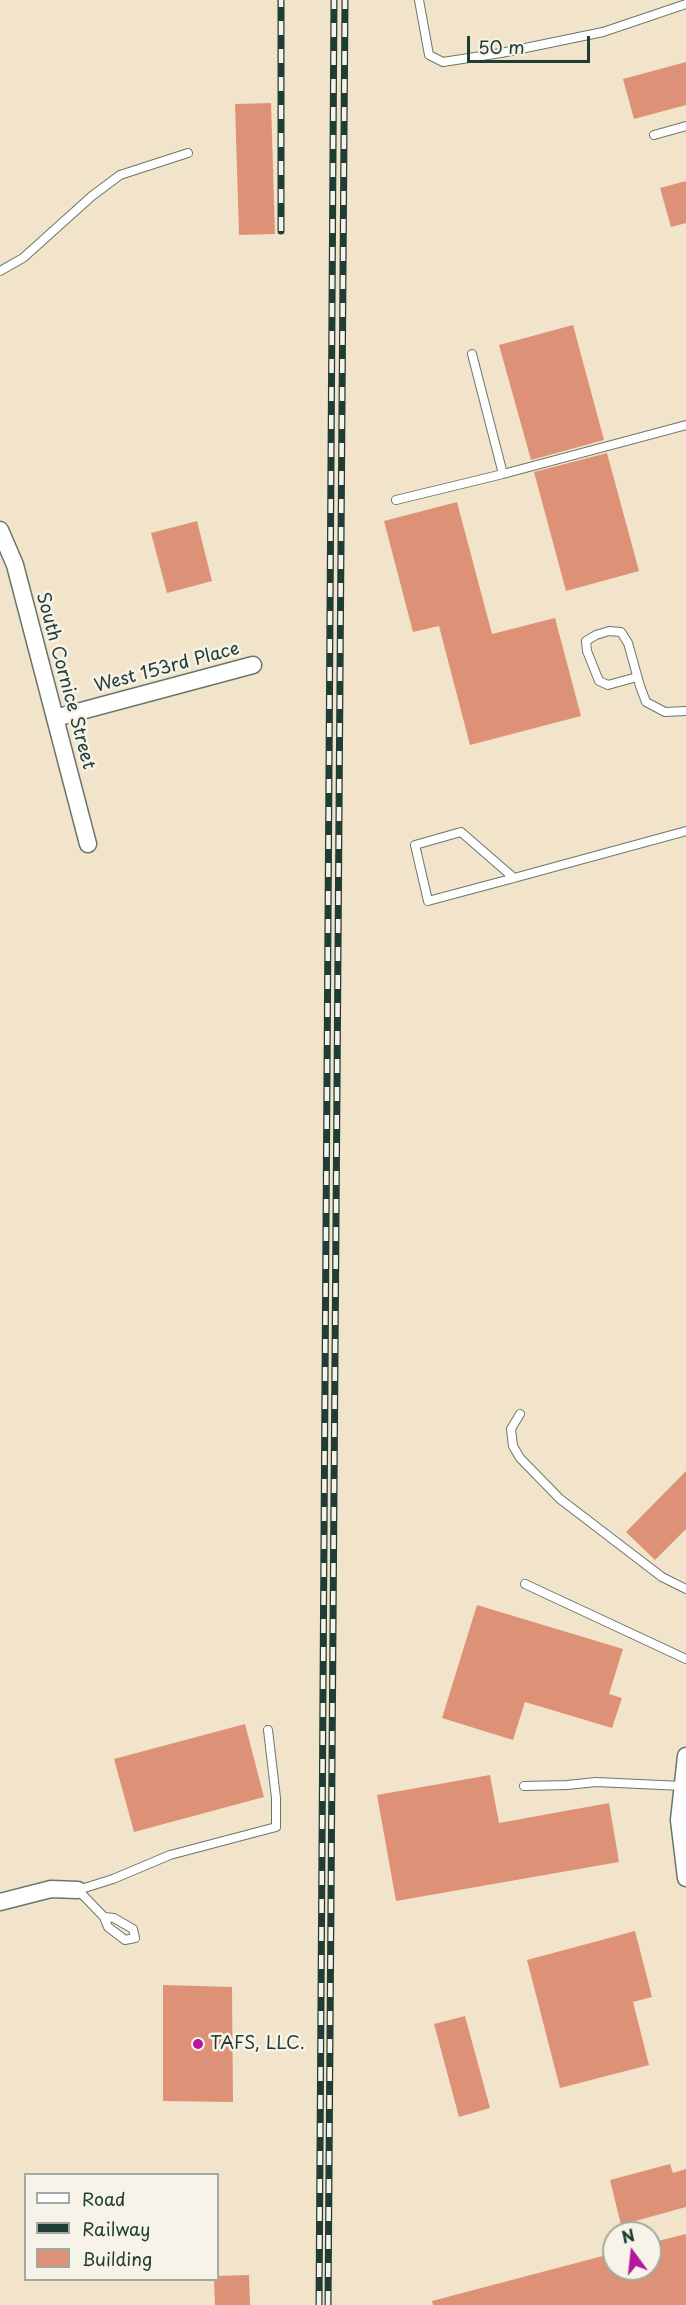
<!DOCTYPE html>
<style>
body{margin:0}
#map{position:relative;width:686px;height:2305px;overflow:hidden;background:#f2e4cb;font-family:"Playpen Sans",sans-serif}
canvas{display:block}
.legend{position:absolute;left:24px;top:2173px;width:195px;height:108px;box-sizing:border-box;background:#f7f3e8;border:2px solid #a1aaa0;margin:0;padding:8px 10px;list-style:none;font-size:18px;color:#1f3d34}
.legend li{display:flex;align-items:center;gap:12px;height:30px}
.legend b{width:30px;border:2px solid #a1aaa0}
.north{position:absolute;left:602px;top:2221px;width:60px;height:60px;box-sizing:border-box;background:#f7f3e8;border:2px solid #a1aaa0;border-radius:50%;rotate:345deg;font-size:16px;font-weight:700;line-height:24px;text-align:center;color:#1f3d34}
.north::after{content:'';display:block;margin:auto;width:21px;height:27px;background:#b5179e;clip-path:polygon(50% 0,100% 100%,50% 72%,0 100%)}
.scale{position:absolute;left:467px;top:36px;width:123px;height:27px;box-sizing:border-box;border:3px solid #1f3d34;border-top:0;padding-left:8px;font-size:18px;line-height:21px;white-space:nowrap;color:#1f3d34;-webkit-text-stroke:4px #f7f3e8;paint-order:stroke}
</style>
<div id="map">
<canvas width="686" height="2305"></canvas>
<ul class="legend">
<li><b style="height:8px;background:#fff"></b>Road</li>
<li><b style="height:8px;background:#1f3d34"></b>Railway</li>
<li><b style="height:16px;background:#dd9277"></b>Building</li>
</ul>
<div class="north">N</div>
<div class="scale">50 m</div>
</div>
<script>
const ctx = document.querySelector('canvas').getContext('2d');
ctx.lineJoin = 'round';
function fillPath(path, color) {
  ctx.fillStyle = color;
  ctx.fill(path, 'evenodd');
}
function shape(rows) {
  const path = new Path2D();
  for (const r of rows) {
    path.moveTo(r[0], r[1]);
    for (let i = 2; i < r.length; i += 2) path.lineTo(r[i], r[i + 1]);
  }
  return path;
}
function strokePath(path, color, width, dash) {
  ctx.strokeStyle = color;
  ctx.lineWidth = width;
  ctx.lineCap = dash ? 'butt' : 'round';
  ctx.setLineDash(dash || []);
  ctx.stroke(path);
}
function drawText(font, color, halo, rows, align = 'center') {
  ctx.font = font + ' "Playpen Sans",sans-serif';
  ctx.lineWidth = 5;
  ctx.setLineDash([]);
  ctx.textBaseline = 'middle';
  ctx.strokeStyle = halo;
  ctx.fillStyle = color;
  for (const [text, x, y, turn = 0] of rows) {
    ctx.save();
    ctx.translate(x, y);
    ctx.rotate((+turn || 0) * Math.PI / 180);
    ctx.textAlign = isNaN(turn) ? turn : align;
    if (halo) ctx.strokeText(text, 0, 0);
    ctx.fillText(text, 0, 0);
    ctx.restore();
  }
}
const building = shape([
 [686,62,686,105,634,119,623,79],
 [271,103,275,234,239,235,235,104],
 [686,181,686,223,671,227,660,188],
 [573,325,604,440,531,460,499,345],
 [607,453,639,571,566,591,534,472],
 [457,502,492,634,555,618,581,716,470,745,439,626,413,632,384,521],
 [197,521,212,581,167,593,151,533],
 [686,1471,686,1529,655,1560,626,1532],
 [477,1605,623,1649,609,1694,622,1698,612,1728,525,1702,513,1740,442,1718],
 [245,1724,264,1797,134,1832,114,1759],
 [490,1775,499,1823,609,1803,619,1862,396,1901,377,1795],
 [635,1931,652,1997,633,2002,649,2065,560,2088,527,1960],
 [163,1985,232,1987,233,2102,163,2101],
 [465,2016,490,2108,459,2117,434,2024],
 [670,2164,673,2173,686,2169,686,2207,621,2225,610,2180],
 [686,2234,686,2305,433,2305,432,2301,614,2253,614,2269,650,2269,650,2243],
 [249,2275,250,2305,215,2305,214,2280,218,2280,218,2276]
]);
const service = shape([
 [419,0,429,55,443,62,501,53,603,32,686,4],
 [654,135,686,126],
 [0,271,23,258,92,196,120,175,188,153],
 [472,354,503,474],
 [396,500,503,474,686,425],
 [637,677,608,685,599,681,587,651,586,641,596,635,609,631,621,632,628,643,640,686,646,702,665,712,686,711],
 [514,878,461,832,415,845,428,901,514,878,686,831],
 [520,1414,511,1429,513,1446,520,1458,560,1499,662,1577,686,1589],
 [525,1584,686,1659],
 [524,1786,567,1785,596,1782,682,1786],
 [104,1917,114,1918,133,1929,135,1938,125,1940,108,1927,104,1917,78,1890,113,1879,170,1855,276,1827,276,1798,268,1730]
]);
const minor = shape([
 [0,530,15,565,88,844],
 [55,718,253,665],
 [686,1756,679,1820,686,1878],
 [0,1902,51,1889,78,1890]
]);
const rail = shape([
 [281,231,281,0],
 [319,2305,334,0],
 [328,2305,345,0]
]);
const markers = [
 [198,2044,6,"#b5179e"]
];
const streetNames = [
 ["West 153rd Place",167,668,-15],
 ["South Cornice Street",65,681,75]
];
const poiNames = [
 ["TAFS, LLC.",210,2044]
];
fillPath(building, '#dd9277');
strokePath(service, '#697769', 10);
strokePath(minor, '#697769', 19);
strokePath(service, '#fff', 8);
strokePath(minor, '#fff', 16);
strokePath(rail, '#1f3d34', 7);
strokePath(rail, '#f7f3e8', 4.5, [14]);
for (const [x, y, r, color] of markers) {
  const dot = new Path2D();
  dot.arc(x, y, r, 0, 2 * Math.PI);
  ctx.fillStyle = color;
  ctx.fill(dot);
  strokePath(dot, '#f7f3e8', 2);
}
drawText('18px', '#1f3d34', '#f7f3e8', streetNames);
drawText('18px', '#1f3d34', '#f7f3e8', poiNames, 'left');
</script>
